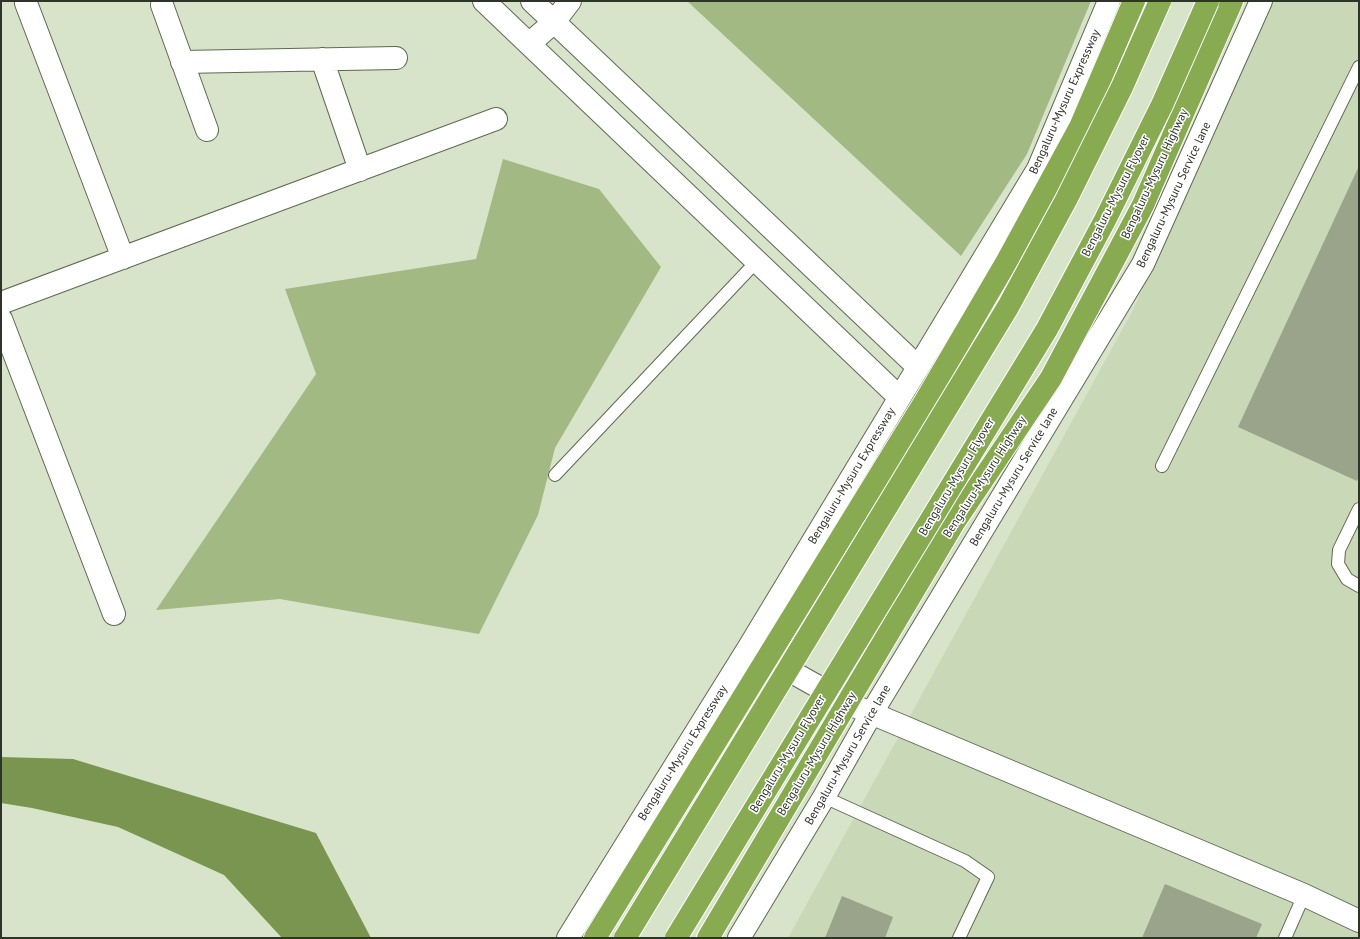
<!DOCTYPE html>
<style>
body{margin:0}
#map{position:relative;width:1360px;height:939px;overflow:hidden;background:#d8e4ca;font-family:"PT Sans",sans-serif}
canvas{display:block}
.frame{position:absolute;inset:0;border:2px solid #2f342a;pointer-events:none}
</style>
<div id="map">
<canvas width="1360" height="939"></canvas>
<div class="frame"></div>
</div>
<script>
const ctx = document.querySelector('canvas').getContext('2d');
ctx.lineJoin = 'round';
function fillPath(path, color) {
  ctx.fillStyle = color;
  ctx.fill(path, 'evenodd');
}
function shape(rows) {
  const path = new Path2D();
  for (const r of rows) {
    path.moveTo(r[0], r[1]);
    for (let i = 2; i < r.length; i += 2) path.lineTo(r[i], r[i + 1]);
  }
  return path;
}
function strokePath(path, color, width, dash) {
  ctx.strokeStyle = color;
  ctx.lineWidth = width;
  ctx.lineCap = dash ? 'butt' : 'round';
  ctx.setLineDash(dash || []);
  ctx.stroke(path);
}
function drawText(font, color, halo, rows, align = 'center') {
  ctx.font = font + ' "PT Sans",sans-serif';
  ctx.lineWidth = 3;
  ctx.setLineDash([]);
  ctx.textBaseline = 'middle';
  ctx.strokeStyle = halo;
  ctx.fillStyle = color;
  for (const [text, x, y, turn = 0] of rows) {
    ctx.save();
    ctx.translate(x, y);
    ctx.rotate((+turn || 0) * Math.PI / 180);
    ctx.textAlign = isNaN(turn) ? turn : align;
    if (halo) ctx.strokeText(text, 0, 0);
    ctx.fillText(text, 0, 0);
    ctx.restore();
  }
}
const built = shape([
 [1269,1,1359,1,1359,938,788,938,1133,310]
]);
const green = shape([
 [687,1,1091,1,1027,154,961,256],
 [503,159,599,189,661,267,555,448,538,515,479,634,280,599,156,610,316,374,285,289,476,259]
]);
const water = shape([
 [1,757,73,759,316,833,371,938,282,938,224,875,118,827,32,808,1,803]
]);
const building = shape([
 [1359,166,1359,476,1357,481,1238,427],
 [1165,884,1262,924,1256,938,1142,938],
 [842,896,893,917,885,938,825,938]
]);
const lane = shape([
 [1162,466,1359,67],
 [555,475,757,261],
 [1359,509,1339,550,1338,564,1347,579,1359,586],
 [824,797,965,861,988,877,959,938],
 [1285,938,1304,895]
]);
const street = shape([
 [484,1,899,397],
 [532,1,918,367],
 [26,3,123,258],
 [162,5,207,130],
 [529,44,554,22,570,1],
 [322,59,360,170],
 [182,62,396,58],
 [1,303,496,119],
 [1,319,114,614]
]);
const secondary = shape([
 [751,649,847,703,1304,895,1359,921],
 [568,938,749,647,1038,169,1109,1],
 [739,938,824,797,871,714,1143,264,1261,1]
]);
const highway = shape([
 [595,938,924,403,1007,261,1080,127,1134,1],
 [708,938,955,521,1051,378,1143,205,1232,1]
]);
const highwayBridge = shape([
 [625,938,1008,307,1066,200,1122,87,1160,1],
 [676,938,1047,329,1105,220,1162,105,1208,1]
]);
const streetNames = [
 ["Bengaluru-Mysuru Expressway",1065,102,-66],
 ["Bengaluru-Mysuru Highway",1155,174,-65],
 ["Bengaluru-Mysuru Service lane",1174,195,-65],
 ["Bengaluru-Mysuru Flyover",1116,196,-63],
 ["Bengaluru-Mysuru Expressway",852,476,-59],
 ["Bengaluru-Mysuru Flyover",957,477,-59],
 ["Bengaluru-Mysuru Highway",985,477,-57],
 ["Bengaluru-Mysuru Service lane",1014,477,-59],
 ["Bengaluru-Mysuru Expressway",683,753,-58],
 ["Bengaluru-Mysuru Flyover",788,754,-59],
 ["Bengaluru-Mysuru Highway",817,754,-59],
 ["Bengaluru-Mysuru Service lane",848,755,-60]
];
fillPath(built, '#c9d8b7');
fillPath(green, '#a2b983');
fillPath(water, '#799550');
fillPath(building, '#99a48b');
strokePath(lane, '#5f6952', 14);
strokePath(street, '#5f6952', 24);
strokePath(secondary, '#5f6952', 24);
strokePath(highway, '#fff', 24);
strokePath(lane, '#fff', 12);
strokePath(street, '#fff', 22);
strokePath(secondary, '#fff', 22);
strokePath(highway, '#88ab52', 22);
strokePath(highwayBridge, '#fff', 24, []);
strokePath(highwayBridge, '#88ab52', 22);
drawText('12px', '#2f342a', '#fff', streetNames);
</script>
